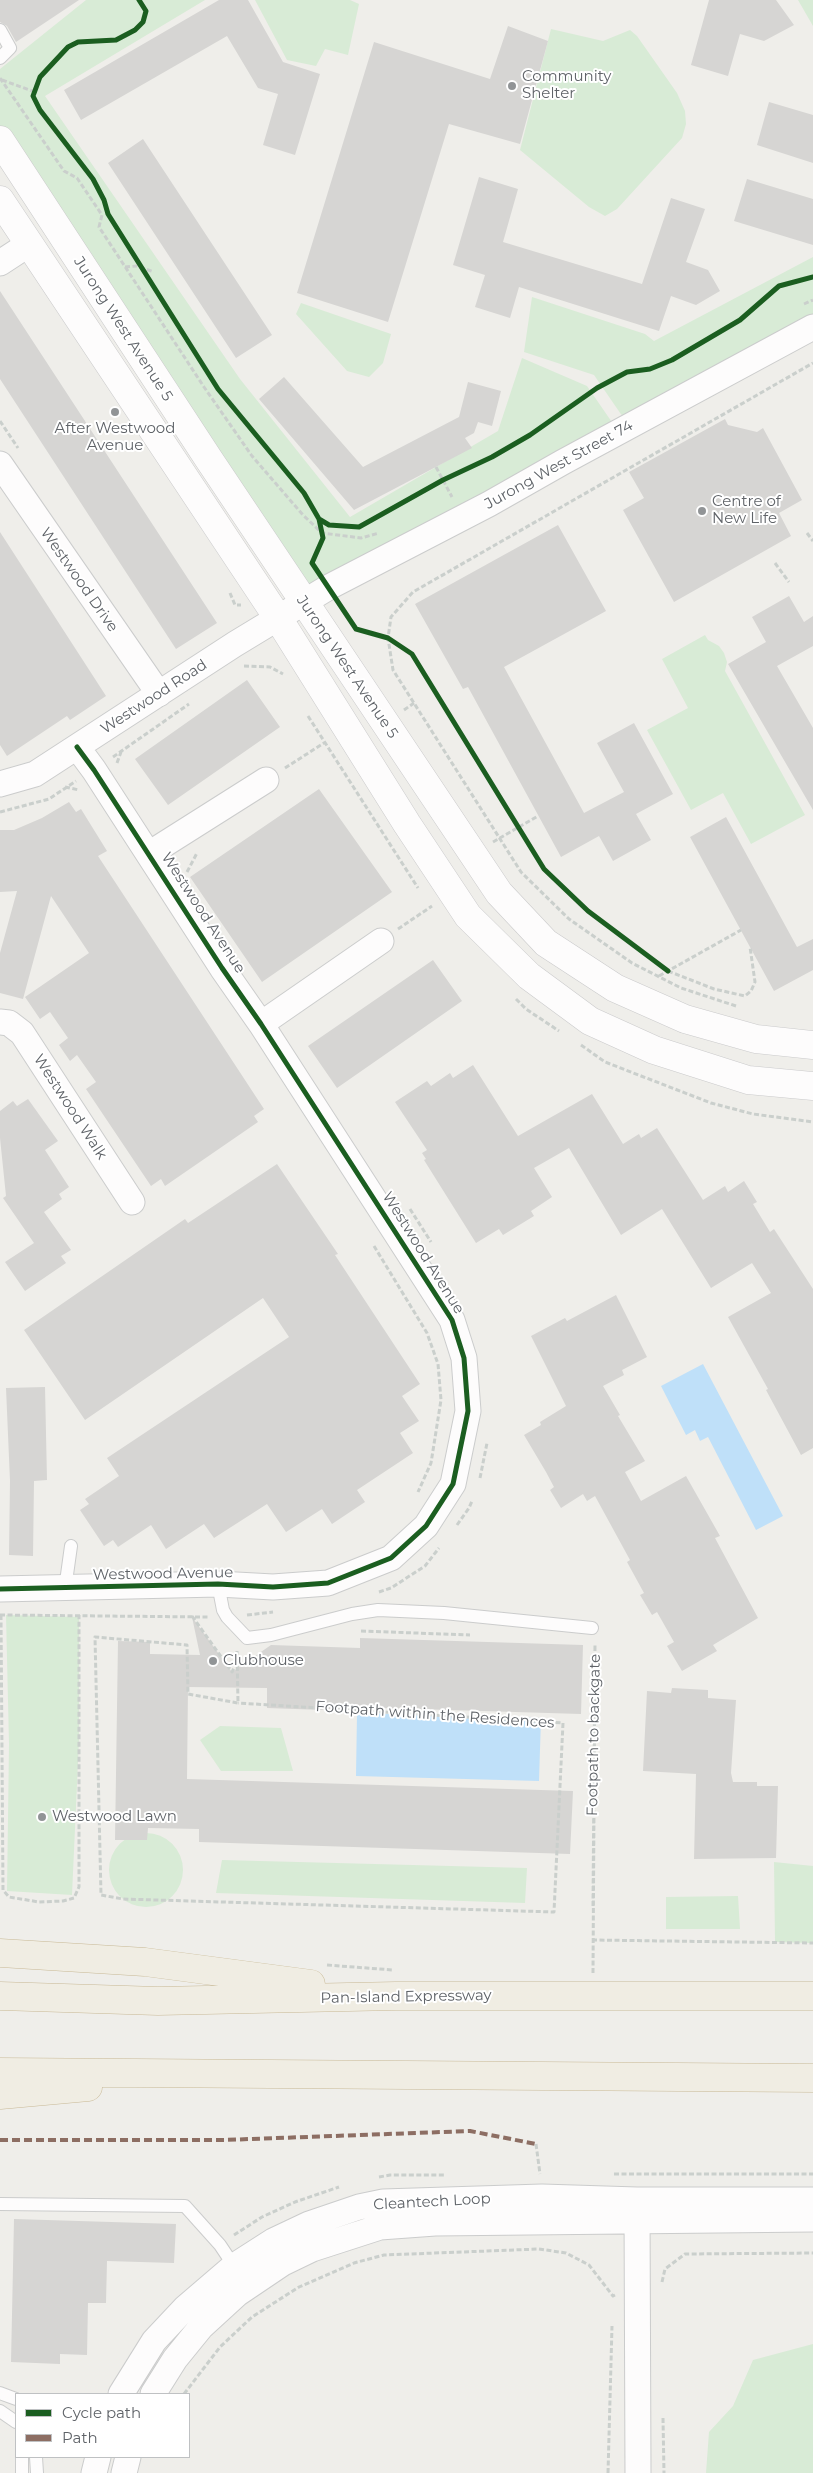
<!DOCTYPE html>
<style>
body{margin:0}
#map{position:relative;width:813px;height:2473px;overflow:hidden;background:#efeeea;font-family:Montserrat,sans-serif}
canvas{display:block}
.legend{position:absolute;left:15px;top:2393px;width:175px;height:65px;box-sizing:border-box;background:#fff;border:1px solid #bfc1c3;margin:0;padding:6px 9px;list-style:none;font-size:15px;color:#5f6368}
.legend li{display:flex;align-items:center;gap:10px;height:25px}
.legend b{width:25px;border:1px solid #bfc1c3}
</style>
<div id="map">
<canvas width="813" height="2473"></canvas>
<ul class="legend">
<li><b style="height:6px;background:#1b5e20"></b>Cycle path</li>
<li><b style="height:6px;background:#8d6e63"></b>Path</li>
</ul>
</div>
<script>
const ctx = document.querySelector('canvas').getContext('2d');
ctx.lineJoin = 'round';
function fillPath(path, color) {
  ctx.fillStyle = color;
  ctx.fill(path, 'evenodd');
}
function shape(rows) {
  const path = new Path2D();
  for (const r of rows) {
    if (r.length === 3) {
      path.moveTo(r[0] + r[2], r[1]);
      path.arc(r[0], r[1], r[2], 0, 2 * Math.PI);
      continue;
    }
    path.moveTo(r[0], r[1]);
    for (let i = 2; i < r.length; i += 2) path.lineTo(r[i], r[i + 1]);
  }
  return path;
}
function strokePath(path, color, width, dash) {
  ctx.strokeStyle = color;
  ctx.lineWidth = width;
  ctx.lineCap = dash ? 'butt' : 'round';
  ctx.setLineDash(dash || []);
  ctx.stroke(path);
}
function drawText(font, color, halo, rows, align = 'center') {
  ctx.font = font + ' Montserrat,sans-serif';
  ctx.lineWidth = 4;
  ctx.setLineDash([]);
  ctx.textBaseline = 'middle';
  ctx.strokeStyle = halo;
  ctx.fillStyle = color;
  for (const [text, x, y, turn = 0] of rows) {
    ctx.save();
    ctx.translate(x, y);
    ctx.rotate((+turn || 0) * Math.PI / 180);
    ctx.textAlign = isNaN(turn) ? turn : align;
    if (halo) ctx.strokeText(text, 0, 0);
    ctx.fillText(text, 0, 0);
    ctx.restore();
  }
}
const green = shape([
 [86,0,205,0,45,96,240,379,350,517,498,431,522,358,587,386,616,428,304,601,0,140,0,69],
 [255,0,350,0,359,4,348,55,325,49,316,66,287,60],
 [798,0,813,0,813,26],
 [551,29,603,41,630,30,637,36,677,93,685,111,686,124,682,138,617,209,605,216,589,207,520,150],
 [813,257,813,325,627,423,594,375,524,352,532,297,645,334,654,341],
 [301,303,391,334,383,363,369,377,347,371,296,314],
 [705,635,708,640,719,646,724,653,727,662,725,671,805,815,751,844,723,793,691,810,647,730,688,708,662,659],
 [6,1615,79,1617,79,1740,72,1895,7,1891,9,1744],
 [220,1726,281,1728,293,1771,221,1771,200,1740],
 [146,1870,37],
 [222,1860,527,1868,525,1903,216,1893],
 [774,1862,813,1866,813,1943,775,1942],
 [738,1896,740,1929,666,1929,666,1897],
 [813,2344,813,2473,706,2473,709,2432,733,2406,753,2360]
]);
const water = shape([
 [703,1364,783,1516,756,1530,708,1437,700,1441,695,1430,686,1435,661,1386],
 [357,1713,541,1718,539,1781,356,1776]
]);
const building = shape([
 [0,0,79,0,16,42,7,26,0,22],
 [219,0,248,0,283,62,320,74,295,155,263,145,278,94,258,88,227,36,81,120,64,90],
 [709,0,776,0,794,25,764,41,740,34,728,76,691,65],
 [508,26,548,41,520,144,449,124,388,322,297,293,374,42,490,79],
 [769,102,813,115,813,163,757,145],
 [143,139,272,335,236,358,108,163],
 [479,177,518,189,503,242,642,284,671,198,705,209,686,262,708,270,720,291,696,305,671,296,659,331,519,287,510,318,475,307,485,275,453,265],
 [747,179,813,199,813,245,734,221],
 [0,291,217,623,176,649,0,379],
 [284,377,363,467,459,417,468,382,501,391,492,426,478,422,474,433,465,438,472,448,354,510,259,399],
 [725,419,728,425,757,432,763,428,802,500,779,513,791,536,674,602,623,510,644,498,629,472],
 [558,525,606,611,504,667,584,813,624,792,597,743,634,723,673,794,636,814,651,840,613,861,599,836,561,857,468,687,463,689,415,604],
 [0,532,106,696,70,720,67,716,7,756,0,745],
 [789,596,804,622,813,616,813,646,777,666,813,728,813,810,728,664,766,642,752,617],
 [247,680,280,727,168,805,135,759],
 [319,789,392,892,262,982,190,877],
 [69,802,76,812,81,809,107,851,98,856,264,1109,254,1116,258,1122,165,1186,161,1179,151,1186,86,1089,96,1082,77,1055,70,1061,59,1045,68,1038,50,1012,40,1019,25,997,89,953,51,896,23,999,0,993,0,953,17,891,0,892,0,830,14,830,42,818],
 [726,817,797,947,813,939,813,970,774,991,690,837],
 [433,960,462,1001,337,1088,308,1046],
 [473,1065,518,1136,592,1094,623,1144,639,1134,641,1138,657,1128,703,1200,725,1186,728,1192,744,1181,757,1202,753,1204,770,1232,774,1229,813,1289,813,1448,801,1455,766,1390,768,1389,728,1317,771,1293,752,1263,711,1288,662,1209,621,1235,569,1148,534,1168,552,1197,531,1211,534,1216,503,1235,499,1229,476,1243,424,1160,426,1159,422,1153,427,1150,395,1102,427,1081,431,1086,450,1073,453,1078],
 [28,1099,58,1141,45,1150,69,1187,59,1194,62,1199,44,1212,71,1250,61,1256,66,1263,25,1291,5,1262,34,1243,3,1198,6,1196,0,1138,0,1111,13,1101,17,1106],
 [277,1164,338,1254,335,1255,420,1384,402,1396,419,1421,400,1433,413,1453,357,1490,365,1502,332,1524,322,1509,286,1532,267,1504,214,1538,204,1524,166,1549,151,1525,118,1547,113,1540,104,1546,80,1510,89,1504,85,1499,119,1476,107,1458,289,1337,263,1298,85,1420,24,1330,185,1219,188,1223],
 [616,1295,647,1357,622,1370,624,1375,603,1386,620,1415,618,1416,645,1461,625,1472,641,1501,686,1476,720,1536,715,1538,758,1618,713,1645,717,1651,682,1671,667,1646,674,1642,657,1612,652,1615,640,1595,644,1593,627,1562,630,1560,595,1496,587,1501,583,1494,561,1508,550,1490,554,1487,546,1472,524,1435,541,1425,540,1422,566,1406,531,1336,565,1318,567,1321],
 [45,1387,47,1480,34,1481,33,1556,9,1555,10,1481,6,1388],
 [192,1617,232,1672,271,1645,360,1648,360,1638,583,1645,581,1714,351,1707,351,1711,267,1708,267,1688,188,1687,187,1779,573,1791,570,1854,199,1842,199,1829,148,1828,147,1840,115,1840,118,1641,150,1642,150,1654,200,1655],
 [672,1688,708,1690,708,1698,736,1700,731,1773,733,1782,757,1782,757,1786,778,1786,776,1858,694,1859,696,1774,643,1771,647,1691,671,1693],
 [14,2219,176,2224,174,2263,107,2261,106,2303,88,2303,87,2355,60,2354,60,2364,11,2362]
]);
const path = shape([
 [0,78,64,171,77,178,102,215,99,227,204,387,252,456,303,515,322,533,361,538,379,533],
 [2,80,35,92],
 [125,267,137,266,154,272],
 [804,304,813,300],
 [0,421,18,448],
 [436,467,452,497],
 [807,533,813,541],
 [775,563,789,582],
 [230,593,235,605,241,605],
 [244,666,270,667,283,674],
 [404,710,414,703],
 [308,716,418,888],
 [113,757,189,704],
 [117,763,121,752],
 [285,768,324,743],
 [65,787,79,790],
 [0,812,49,799,76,781],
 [493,842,538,816],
 [187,872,197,853],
 [398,929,432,906],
 [668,971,714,989,745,996,751,991,755,982,750,947],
 [659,976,741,930],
 [516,999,526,1009,559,1031],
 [736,1006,681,988,632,963,569,919,521,872,393,670,388,638,391,617,413,592,813,363],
 [581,1045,605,1062,711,1103,753,1114,813,1122],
 [410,1209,431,1242],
 [374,1246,427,1333,438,1364,441,1400,431,1463,418,1492],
 [480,1478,487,1443],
 [457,1525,469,1508,472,1501],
 [379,1592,391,1588,425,1566,439,1548],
 [0,1615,208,1617],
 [1,1615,3,1890,9,1897,39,1902,63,1901,74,1898,79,1887,79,1615],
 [247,1615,273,1612],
 [192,1616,232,1672,237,1662],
 [361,1631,470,1635],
 [237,1651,238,1703,188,1694,187,1645,95,1637,101,1895,123,1899,554,1912,563,1723,238,1703],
 [593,1906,595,1644],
 [592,1940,813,1943],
 [327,1965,393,1970],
 [593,1973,595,1644],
 [536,2144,540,2174],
 [614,2174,813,2174],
 [379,2177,390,2175,445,2175],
 [234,2235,262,2217,295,2202,339,2187],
 [662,2282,665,2269,685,2254,813,2253],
 [184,2394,220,2347,252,2317,299,2287,354,2263,384,2255,539,2249,566,2253,589,2265,613,2296,615,2295],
 [663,2418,664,2473],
 [608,2473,612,2326]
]);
const lane = shape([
 [0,30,10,48,0,58],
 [218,1584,223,1610,227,1617,247,1638,271,1635,352,1614,378,1610,444,1613,592,1628],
 [65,1589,71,1546],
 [0,2204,185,2206,220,2245,234,2266],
 [0,2393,16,2399],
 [0,2411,16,2422],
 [22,2457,22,2473],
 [36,2457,37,2473]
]);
const street = shape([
 [0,263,29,244],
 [0,464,159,694],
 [0,784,35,774,235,644,329,587,489,504,563,462,813,327],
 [149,854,266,780],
 [0,1022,9,1023,22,1033,132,1202],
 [261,1024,381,941],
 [0,1589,218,1584,273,1587,328,1583,391,1558,426,1526,453,1484,468,1411,464,1358,452,1320,261,1024,222,968,94,770,77,747],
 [637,2205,638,2473],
 [121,2394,154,2341,185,2308,234,2266,273,2241,309,2224,359,2207,383,2202,542,2197,637,2200,813,2200],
 [153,2394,175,2359,201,2327,237,2294,283,2263,312,2249,380,2227,435,2223,813,2219],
 [94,2473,98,2457],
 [124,2473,128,2457]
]);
const secondary = shape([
 [0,140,208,458,499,893,546,943,615,988,685,1019,756,1039,813,1045],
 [0,200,278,618,407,824,468,916,529,976,590,1021,654,1050,748,1080,813,1086]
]);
const highway = shape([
 [0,1953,145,1962,311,1984],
 [0,1996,158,2001,396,1996,813,1996],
 [0,2072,813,2078],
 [0,2095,88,2087]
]);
const quiet = shape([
 [0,2140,224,2140,470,2131,536,2144]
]);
const cycleway = shape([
 [139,0,146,11,143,22,135,30,116,40,78,42,68,47,40,77,33,96,40,110,93,179,104,200,108,214,218,389,304,493,319,519,329,525,359,527,443,480,492,457,530,435,597,388,627,372,650,369,672,360,740,320,779,286,813,277],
 [319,519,323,538,312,563,356,629,388,638,412,654,544,869,588,911,668,971],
 [0,1589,218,1584,273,1587,328,1583,391,1558,426,1526,453,1484,468,1411,464,1358,452,1320,261,1024,222,968,94,770,77,747]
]);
const markers = [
 [512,86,5,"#919496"],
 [115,412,5,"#919496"],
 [702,511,5,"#919496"],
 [213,1661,5,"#919496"],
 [42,1817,5,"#919496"]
];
const poiNames = [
 ["Community",522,77],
 ["Shelter",522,94],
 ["After Westwood",115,429,"center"],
 ["Avenue",115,446,"center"],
 ["Centre of",712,502],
 ["New Life",712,519],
 ["Clubhouse",223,1661],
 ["Westwood Lawn",52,1817]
];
const streetNames = [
 ["Jurong West Avenue 5",123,329,57],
 ["Jurong West Street 74",559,465,-29],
 ["Westwood Drive",79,580,55],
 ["Jurong West Avenue 5",347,667,56],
 ["Westwood Road",154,697,-33],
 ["Westwood Avenue",203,913,57],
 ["Westwood Walk",70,1107,57],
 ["Westwood Avenue",423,1253,58],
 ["Westwood Avenue",163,1574,-1],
 ["Footpath within the Residences",435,1715,4],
 ["Footpath to backgate",594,1735,-89],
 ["Pan-Island Expressway",406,1997,-1],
 ["Cleantech Loop",432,2202,-3]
];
fillPath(green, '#d8ebd6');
fillPath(water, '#bfe0f9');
fillPath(building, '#d6d5d3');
strokePath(lane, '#cbcccc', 14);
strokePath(street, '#cbcccc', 27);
strokePath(secondary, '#cacacb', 29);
strokePath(highway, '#c8b996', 29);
strokePath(path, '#cacfcc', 3, [5, 2.5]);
strokePath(lane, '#fdfcfc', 12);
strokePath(street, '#fdfcfc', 25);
strokePath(secondary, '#fdfcfc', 28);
strokePath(highway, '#f0ede3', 28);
strokePath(quiet, '#8d6e63', 4, [8, 4]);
strokePath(cycleway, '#1b5e20', 5);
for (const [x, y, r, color] of markers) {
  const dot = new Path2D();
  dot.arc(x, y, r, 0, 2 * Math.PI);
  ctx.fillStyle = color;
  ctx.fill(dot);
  strokePath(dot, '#fff', 2);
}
drawText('15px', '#5f6368', '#fff', poiNames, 'left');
drawText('15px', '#5f6368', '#fff', streetNames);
</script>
